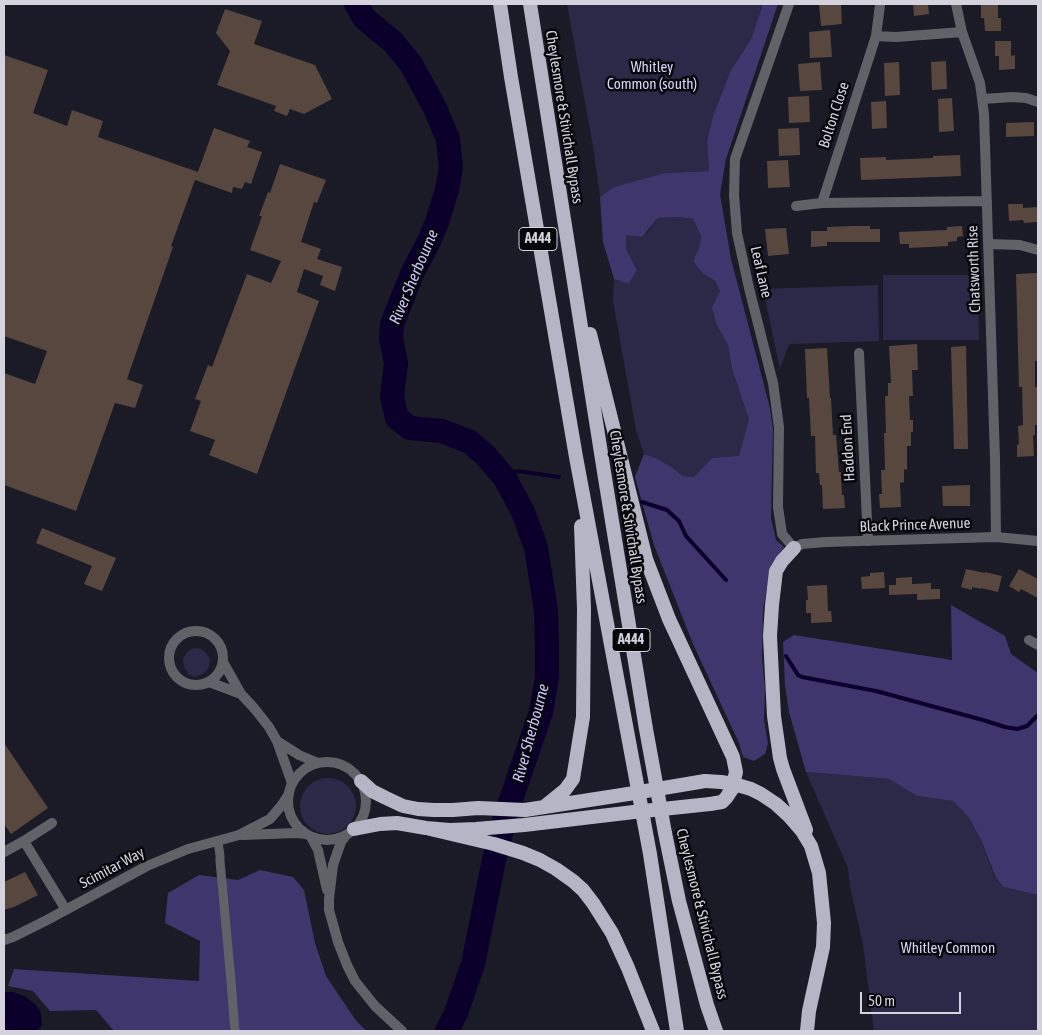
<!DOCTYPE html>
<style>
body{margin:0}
#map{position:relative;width:1042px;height:1035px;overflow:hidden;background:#1b1a27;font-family:"Asap Condensed",sans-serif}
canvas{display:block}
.frame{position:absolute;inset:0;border:5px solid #d4d3dd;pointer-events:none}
.scale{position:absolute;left:860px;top:992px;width:101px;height:22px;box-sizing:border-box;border:2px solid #d4d3dd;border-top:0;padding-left:6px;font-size:15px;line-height:18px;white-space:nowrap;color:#d4d3dd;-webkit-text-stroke:4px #06060b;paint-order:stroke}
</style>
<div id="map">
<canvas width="1042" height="1035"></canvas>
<div class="frame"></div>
<div class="scale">50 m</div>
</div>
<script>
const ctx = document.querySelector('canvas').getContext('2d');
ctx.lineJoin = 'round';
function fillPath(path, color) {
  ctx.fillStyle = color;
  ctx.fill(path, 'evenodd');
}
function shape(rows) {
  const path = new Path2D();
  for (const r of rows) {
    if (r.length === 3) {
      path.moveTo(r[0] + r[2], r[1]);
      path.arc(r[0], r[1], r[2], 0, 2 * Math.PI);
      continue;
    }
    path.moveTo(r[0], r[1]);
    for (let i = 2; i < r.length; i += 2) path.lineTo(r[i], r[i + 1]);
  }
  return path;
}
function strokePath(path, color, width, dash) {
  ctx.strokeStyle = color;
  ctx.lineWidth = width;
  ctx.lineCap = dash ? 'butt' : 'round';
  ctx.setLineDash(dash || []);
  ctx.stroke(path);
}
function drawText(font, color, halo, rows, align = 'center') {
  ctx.font = font + ' "Asap Condensed",sans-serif';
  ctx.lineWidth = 5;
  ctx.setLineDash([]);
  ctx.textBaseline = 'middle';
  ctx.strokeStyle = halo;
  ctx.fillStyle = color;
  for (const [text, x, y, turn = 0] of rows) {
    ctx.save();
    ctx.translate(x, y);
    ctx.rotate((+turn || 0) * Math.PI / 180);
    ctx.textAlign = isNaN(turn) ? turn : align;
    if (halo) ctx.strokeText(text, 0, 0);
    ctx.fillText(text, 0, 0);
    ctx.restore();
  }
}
const green = shape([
 [567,4,763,4,751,39,730,72,713,116,707,141,709,171,665,173,615,187,600,197,593,146],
 [678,217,693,219,701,236,699,248,693,261,702,273,715,281,720,291,717,325,728,345,732,369,750,419,739,457,712,458,695,477,683,476,673,468,656,458,644,454,636,430,613,301,614,279,629,284,637,270,626,249,626,235,647,233,658,218],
 [883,275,978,275,979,340,883,340],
 [878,285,879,341,789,344,780,369,763,289],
 [194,648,201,649,205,652,209,657,210,662,208,669,203,674,195,677,188,674,184,667,183,659,187,652],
 [806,772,889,779,917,796,953,801,969,818,982,842,994,876,1003,887,1038,895,1038,1031,874,1031,863,945,850,886,848,868],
 [328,806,28]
]);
const forest = shape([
 [763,4,778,4,726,159,720,194,731,259,770,408,773,429,771,518,776,540,784,547,771,565,763,609,762,657,765,689,764,720,768,743,765,754,754,761,743,757,739,743,693,644,654,545,635,477,644,454,656,458,673,468,683,476,694,477,712,458,739,456,749,419,732,369,728,345,717,325,712,308,720,291,715,281,702,273,693,261,699,248,701,236,693,219,678,217,658,218,642,237,626,235,626,249,637,270,629,284,614,279,603,242,600,197,614,187,665,173,709,171,707,141,713,116,730,72,751,39],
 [951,605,1005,636,1011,654,1038,673,1038,895,1003,887,995,876,982,842,969,818,953,801,917,796,889,779,806,772,789,712,785,685,783,642,794,635,952,660],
 [260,870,293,877,304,890,315,943,326,976,357,1022,367,1031,114,1031,96,1010,50,1011,33,991,8,986,14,969,199,981,200,941,165,923,168,893,199,875,238,880]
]);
const water = shape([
 [4,992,13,992,26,997,36,1005,41,1013,42,1024,38,1031,4,1031]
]);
const stream = shape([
 [505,478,518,471,559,477],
 [642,502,667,510,679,521,686,536,726,580],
 [786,656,798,675,802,677,876,691,983,720,1005,727,1017,729,1027,726,1038,715]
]);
const river = shape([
 [356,4,365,19,393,42,411,64,435,108,448,139,451,168,447,190,437,222,430,239,412,274,392,324,391,338,396,364,392,397,397,418,410,428,442,431,470,442,485,455,505,478,523,512,536,547,546,611,547,647,547,677,541,712,505,817,494,860,473,964,456,1013,447,1031]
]);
const building = shape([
 [819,4,841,4,842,24,821,26],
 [913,4,928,4,929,14,914,16],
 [981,4,998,4,998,18,1001,18,1001,31,985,31,984,18,981,18],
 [225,9,262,21,254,44,315,65,332,99,304,114,290,109,287,116,274,111,276,106,217,85,230,51,216,33],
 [830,30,832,57,810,58,809,32],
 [995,41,1011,41,1011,56,1015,55,1015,69,999,70,999,56,995,56],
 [4,55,48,70,33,113,67,126,72,110,103,121,98,137,198,172,196,177,214,128,250,141,247,147,262,152,251,184,245,182,242,189,233,187,232,193,195,180,171,246,173,247,127,379,143,385,135,408,115,403,76,511,4,485,4,373,35,384,47,351,4,336],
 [946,61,947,89,932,90,931,62],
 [820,62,822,90,800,91,798,64],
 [899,62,900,95,885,96,884,63],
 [809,96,810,122,789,123,788,97],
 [952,98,954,131,939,132,938,99],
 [886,101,887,128,872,129,871,102],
 [1034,122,1034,136,1006,137,1006,123],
 [799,128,800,155,779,156,778,129],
 [960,155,961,176,861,180,860,158,886,157,886,160,933,158,933,156],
 [788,160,790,187,768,188,767,161],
 [280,164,326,180,317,203,314,202,301,242,321,249,317,259,342,267,335,291,320,285,323,276,304,269,297,292,319,301,257,474,209,455,215,440,190,431,201,401,195,399,208,365,212,367,247,274,271,283,281,261,250,250,262,216,259,216,268,192,270,193],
 [1008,204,1023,204,1023,208,1038,207,1038,222,1024,223,1023,220,1009,221],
 [855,226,870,226,870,229,880,229,880,242,827,242,827,246,811,247,811,231,827,231,827,227],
 [962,226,963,236,957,237,957,241,948,242,948,246,909,248,909,244,900,244,899,232,947,230,947,227],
 [786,228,789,254,768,256,765,229],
 [1037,273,1038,298,1038,361,1035,361,1035,387,1038,387,1038,425,1035,425,1035,435,1033,435,1034,456,1017,457,1017,445,1019,444,1018,426,1023,425,1022,387,1019,387,1016,274],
 [917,344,918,370,912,370,913,396,909,396,910,420,913,420,913,432,911,432,911,446,907,446,907,470,904,469,904,482,900,483,901,507,880,508,879,494,882,494,881,470,885,470,884,433,886,433,885,396,888,396,888,383,891,383,889,346],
 [966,346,968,449,954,449,951,347],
 [827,348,830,398,831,398,833,435,836,435,839,472,841,472,842,495,844,495,845,508,823,509,822,485,820,485,819,473,816,473,815,436,811,436,809,398,807,398,805,349],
 [970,485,970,506,943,506,942,486],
 [42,528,116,558,102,591,84,584,92,566,36,543],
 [966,569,985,573,985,572,1002,576,998,592,981,588,981,589,972,587,972,590,961,587],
 [1019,569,1038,579,1038,598,1021,589,1019,592,1009,586],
 [884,572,885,588,862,589,861,577,870,576,870,573],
 [912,577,912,584,931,583,931,589,940,589,940,599,917,600,917,594,889,595,889,585,896,585,896,578],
 [827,585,828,611,831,611,832,622,811,623,811,613,806,613,806,600,808,600,807,586],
 [4,743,48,808,11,834,4,824],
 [25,872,38,895,14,907,4,910,4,882]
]);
const pedestrian = shape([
 [218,841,220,856,220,861,231,981,235,1031]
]);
const minor = shape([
 [956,4,962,32,980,83,984,114,995,459,996,537],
 [876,36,896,37,962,32],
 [983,99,1012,97,1026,98,1038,102],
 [822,203,876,36,880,5],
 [796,206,822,203,987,201],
 [989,244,1020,245,1038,250],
 [859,353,868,541],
 [196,658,27],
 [1029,640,1038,645],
 [223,662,241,694,254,708,269,727,277,741,292,783],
 [209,682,241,694],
 [277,741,299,755,318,763],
 [327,801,39],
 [243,835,296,833,306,834],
 [346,835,341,842,333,865,329,899,329,910,338,942,347,965,355,981,375,1006,402,1031],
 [311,837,318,850,327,890],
 [24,841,66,910],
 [4,852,24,841,52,823],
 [4,940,13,937,47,920,147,866,188,849,239,835,270,819,281,806,289,794]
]);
const tertiary = shape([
 [789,4,735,159,734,195,737,233,749,288,773,383,779,427,778,507,782,534,794,548,802,544,826,542,996,537,1038,541]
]);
const trunk = shape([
 [500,4,511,77,576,457,650,854,677,1031],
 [530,4,604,472,646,729,665,833,679,901,707,1005,716,1031],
 [590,334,646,559,669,619,733,757,736,772,732,789,726,798,722,802,710,804],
 [794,548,782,561,776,571,772,605,770,636,774,716,780,758,783,769,806,830],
 [361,781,372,791,386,798,403,806,418,809,434,810,453,810,478,808,525,810,628,794],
 [705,781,721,782,734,784,751,789,761,794,776,804,788,815,802,831,811,846,819,873,824,923,823,947,809,1011,807,1031],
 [544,807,565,790,573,779,583,717,584,609,581,526],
 [426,828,494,844,523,853,540,860,556,869,573,881,583,890,593,903,612,933,628,968,653,1031],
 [354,829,380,824,397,823,426,828,450,830,476,829,524,825,634,812]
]);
const trunkBridge = shape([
 [628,794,705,781],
 [634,812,710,804]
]);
const shields = [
 [538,239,38],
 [631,640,38]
];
const shieldNames = [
 ["A444",538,239],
 ["A444",631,640]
];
const parkNames = [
 ["Whitley",652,67],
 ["Common (south)",652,84],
 ["Whitley Common",948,948]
];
const streetNames = [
 ["Bolton Close",834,115,-72],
 ["Cheylesmore & Stivichall Bypass",564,117,81],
 ["Chatsworth Rise",974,269,-92],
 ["Leaf Lane",761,272,77],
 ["Haddon End",848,448,-93],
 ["Cheylesmore & Stivichall Bypass",628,517,81],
 ["Black Prince Avenue",915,525,-2],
 ["Scimitar Way",112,868,-28],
 ["Cheylesmore & Stivichall Bypass",702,914,76]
];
const waterNames = [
 ["River Sherbourne",414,277,-67],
 ["River Sherbourne",531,733,-75]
];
fillPath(green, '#2c2848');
fillPath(forest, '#3e366c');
fillPath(water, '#0b002b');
strokePath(stream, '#0b002b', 4);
strokePath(river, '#0b002b', 24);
fillPath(building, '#57473e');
strokePath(pedestrian, '#616168', 9);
strokePath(minor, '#616168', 10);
strokePath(tertiary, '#616168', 10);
strokePath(trunk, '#b6b5c6', 14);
strokePath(trunkBridge, '#b6b5c6', 14);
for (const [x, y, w] of shields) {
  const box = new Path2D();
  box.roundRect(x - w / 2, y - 11.5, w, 23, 4);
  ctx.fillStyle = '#06060b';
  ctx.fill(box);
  strokePath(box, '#d4d3dd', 1);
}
drawText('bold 14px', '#d4d3dd', null, shieldNames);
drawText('15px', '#d7d5f8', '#06060b', parkNames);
drawText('15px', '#d4d3dd', '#06060b', streetNames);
drawText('italic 16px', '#cac6fa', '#06060b', waterNames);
</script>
